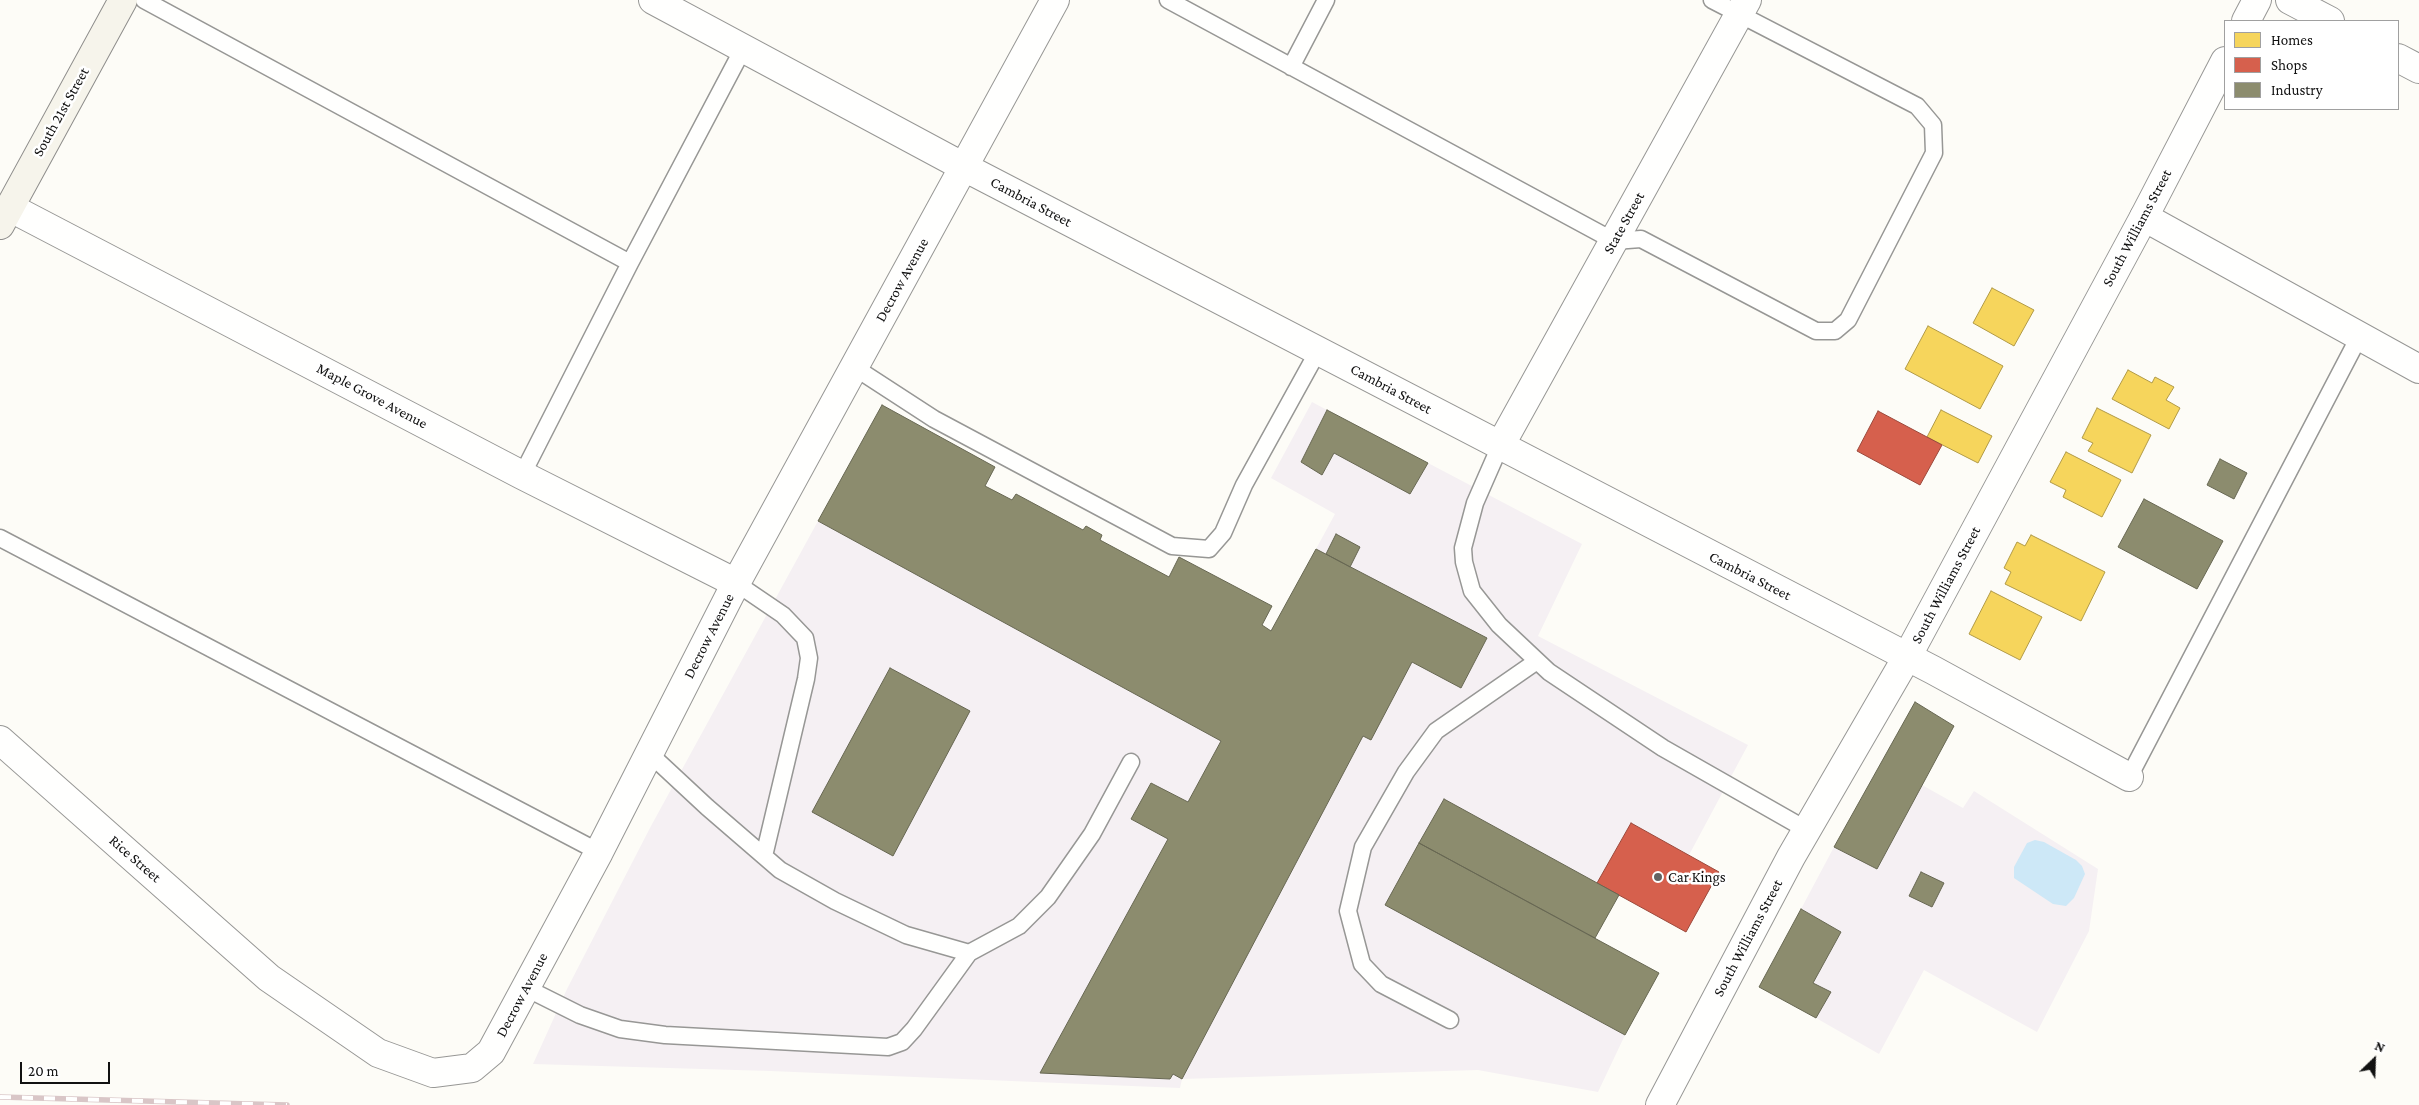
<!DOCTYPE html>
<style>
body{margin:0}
#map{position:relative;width:2419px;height:1105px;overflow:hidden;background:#fdfcf7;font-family:"Crimson Pro",serif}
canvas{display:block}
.legend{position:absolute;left:2224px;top:20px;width:175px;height:90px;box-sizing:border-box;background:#fff;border:1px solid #a0a0a0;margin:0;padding:6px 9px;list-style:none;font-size:15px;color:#111}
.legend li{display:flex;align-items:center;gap:10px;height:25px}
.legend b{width:25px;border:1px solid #a0a0a0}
.north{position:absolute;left:2349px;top:1035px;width:50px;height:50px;-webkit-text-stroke:4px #fff;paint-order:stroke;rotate:24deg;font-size:14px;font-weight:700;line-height:20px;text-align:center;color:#111}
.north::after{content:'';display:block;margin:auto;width:18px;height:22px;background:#111;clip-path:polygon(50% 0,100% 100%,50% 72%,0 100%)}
.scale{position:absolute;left:20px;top:1062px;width:90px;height:22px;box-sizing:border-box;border:2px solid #111;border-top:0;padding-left:6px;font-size:15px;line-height:18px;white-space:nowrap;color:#111;-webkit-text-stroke:4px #fff;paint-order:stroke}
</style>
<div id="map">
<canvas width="2419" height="1105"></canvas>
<ul class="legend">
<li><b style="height:14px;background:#f6d55c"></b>Homes</li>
<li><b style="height:14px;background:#d6604d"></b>Shops</li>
<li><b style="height:14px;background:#8c8c6e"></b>Industry</li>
</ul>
<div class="north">N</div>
<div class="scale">20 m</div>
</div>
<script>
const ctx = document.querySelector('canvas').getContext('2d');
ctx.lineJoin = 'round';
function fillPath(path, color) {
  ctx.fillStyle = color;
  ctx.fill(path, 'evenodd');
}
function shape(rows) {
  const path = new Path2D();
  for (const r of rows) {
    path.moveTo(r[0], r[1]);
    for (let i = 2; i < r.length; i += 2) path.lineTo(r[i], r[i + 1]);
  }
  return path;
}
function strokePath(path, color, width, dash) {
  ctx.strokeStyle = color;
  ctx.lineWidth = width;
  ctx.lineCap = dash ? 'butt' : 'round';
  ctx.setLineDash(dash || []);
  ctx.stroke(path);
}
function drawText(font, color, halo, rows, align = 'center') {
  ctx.font = font + ' "Crimson Pro",serif';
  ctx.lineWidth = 5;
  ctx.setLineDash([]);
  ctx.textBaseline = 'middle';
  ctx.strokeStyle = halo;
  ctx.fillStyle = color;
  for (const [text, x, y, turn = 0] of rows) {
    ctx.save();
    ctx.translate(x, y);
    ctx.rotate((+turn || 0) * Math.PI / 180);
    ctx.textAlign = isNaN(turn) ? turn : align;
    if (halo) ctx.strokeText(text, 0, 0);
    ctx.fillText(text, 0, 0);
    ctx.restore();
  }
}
const industrial = shape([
 [1312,402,1327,410,1301,462,1322,474,1334,453,1410,494,1428,463,1582,544,1538,636,1748,745,1689,855,1631,823,1597,883,1444,799,1386,904,1625,1035,1598,1092,1478,1070,1182,1079,1180,1088,770,1071,533,1064,567,989,651,826,818,521,1221,741,1188,802,1151,783,1131,819,1168,839,1040,1073,1170,1079,1173,1074,1182,1078,1363,736,1412,662,1461,688,1487,639,1316,549,1335,514,1271,478],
 [1922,785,1963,808,1974,791,2098,869,2089,931,2037,1032,1924,970,1879,1054,1816,1018,1831,992,1813,983,1841,932,1801,909,1834,847,1877,869]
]);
const water = shape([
 [2035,840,2044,842,2076,860,2082,866,2085,874,2074,898,2066,906,2053,904,2014,878,2014,867,2027,843]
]);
const homes = shape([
 [1992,288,2034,310,2014,346,1973,323,1992,288],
 [1928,326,2003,366,1980,409,1905,369,1928,326],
 [2128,370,2152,383,2155,377,2174,387,2166,400,2180,408,2169,429,2112,399,2128,370],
 [2097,408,2151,435,2132,473,2088,451,2093,443,2082,438,2097,408],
 [1941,410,1992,436,1978,463,1927,437,1941,410],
 [2066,452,2121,480,2102,517,2063,497,2066,490,2050,482,2066,452],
 [2031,535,2105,572,2081,621,2005,584,2011,572,2004,568,2017,542,2025,546,2031,535],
 [1991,591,2042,617,2020,660,1969,634,1991,591]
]);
const shops = shape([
 [1878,411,1942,445,1920,485,1857,451,1878,411],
 [1631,823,1719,872,1686,932,1597,883,1631,823]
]);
const industry = shape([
 [882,405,995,467,985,486,1012,500,1016,494,1083,530,1086,526,1102,535,1100,540,1169,577,1179,557,1272,606,1262,625,1271,631,1316,549,1487,638,1461,688,1412,662,1371,740,1363,736,1182,1079,1173,1074,1170,1079,1040,1073,1168,839,1131,819,1151,783,1188,802,1221,741,818,521,882,405],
 [1327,410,1428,463,1410,494,1334,453,1322,475,1301,462,1327,410],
 [2220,459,2247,473,2234,499,2207,485,2220,459],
 [2144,499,2223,541,2197,589,2118,547,2144,499],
 [1336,534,1360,547,1350,567,1326,554,1336,534],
 [890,668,970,711,893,856,812,812,890,668],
 [1915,702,1954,726,1877,869,1834,847,1915,702],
 [1444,799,1619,895,1595,938,1419,843,1444,799],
 [1419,843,1659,973,1625,1035,1385,905,1419,843],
 [1921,872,1944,883,1932,907,1909,896,1921,872],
 [1801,909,1841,932,1813,983,1831,992,1816,1018,1759,987,1801,909]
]);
const service = shape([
 [144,0,630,263],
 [1168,0,1614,241,1641,239,1816,331,1835,331,1848,320,1934,153,1933,125,1917,106,1712,0],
 [1291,67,1326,0],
 [854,367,934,419,1172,546,1209,549,1223,533,1244,485,1318,351],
 [1500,446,1475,503,1463,548,1464,562,1472,591,1499,625,1549,672,1663,748,1807,830],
 [522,475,630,263,744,47],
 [0,538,599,852],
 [736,583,783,615,805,638,809,658,806,679,764,856],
 [650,754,707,807,780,870,835,901,906,935,969,953,1019,926,1048,897,1092,834,1131,762],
 [2129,777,2360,335],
 [526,988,580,1015,620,1029,665,1035,888,1047,902,1042,914,1029,969,953],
 [1450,1020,1381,984,1362,964,1348,911,1363,847,1406,772,1436,731,1537,661]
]);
const minor = shape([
 [653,0,964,167,1933,670,2129,777],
 [2290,0,2330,21],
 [2398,58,2419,69],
 [9,207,522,475,736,583],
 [2144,217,2419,369],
 [1500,446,1747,0],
 [0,740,269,978,378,1053,433,1073,472,1068,491,1052,599,852,736,583,1055,0]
]);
const tertiary = shape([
 [2246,21,2257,0],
 [1660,1105,1791,857,1907,657,2144,217,2225,61]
]);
const secondary = shape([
 [0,225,123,0]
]);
const rail = shape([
 [0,1097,287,1105]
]);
const markers = [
 [1658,877,5,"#646362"]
];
const streetNames = [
 ["South 21st Street",61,112,-61],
 ["Cambria Street",1031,202,28],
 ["State Street",1624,223,-61],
 ["South Williams Street",2137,228,-62],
 ["Decrow Avenue",902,280,-61],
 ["Cambria Street",1391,389,28],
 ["Maple Grove Avenue",372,396,28],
 ["Cambria Street",1750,576,27],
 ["South Williams Street",1946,585,-62],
 ["Decrow Avenue",709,636,-63],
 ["Rice Street",135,859,41],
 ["South Williams Street",1748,938,-62],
 ["Decrow Avenue",522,995,-62]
];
const poiNames = [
 ["Car Kings",1668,877]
];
fillPath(industrial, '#f5f0f3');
fillPath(water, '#cde8f7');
fillPath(homes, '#f6d55c');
strokePath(homes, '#b19a46', 1);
fillPath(shops, '#d6604d');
strokePath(shops, '#9b483b', 1);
fillPath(industry, '#8c8c6e');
strokePath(industry, '#676752', 1);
strokePath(service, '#979795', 19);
strokePath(minor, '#979795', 30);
strokePath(tertiary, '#979795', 30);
strokePath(secondary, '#8e8d8b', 30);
strokePath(service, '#fffffe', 16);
strokePath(minor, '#fffffe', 28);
strokePath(tertiary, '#fffffe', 28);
strokePath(secondary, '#f6f4eb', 28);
strokePath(rail, '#d9c6c7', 5.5);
strokePath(rail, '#fff', 4, [11]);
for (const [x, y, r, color] of markers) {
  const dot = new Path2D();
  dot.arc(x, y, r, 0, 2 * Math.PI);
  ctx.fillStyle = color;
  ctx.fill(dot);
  strokePath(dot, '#fff', 2);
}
drawText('15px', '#111', '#fff', streetNames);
drawText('15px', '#111', '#fff', poiNames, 'left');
</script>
